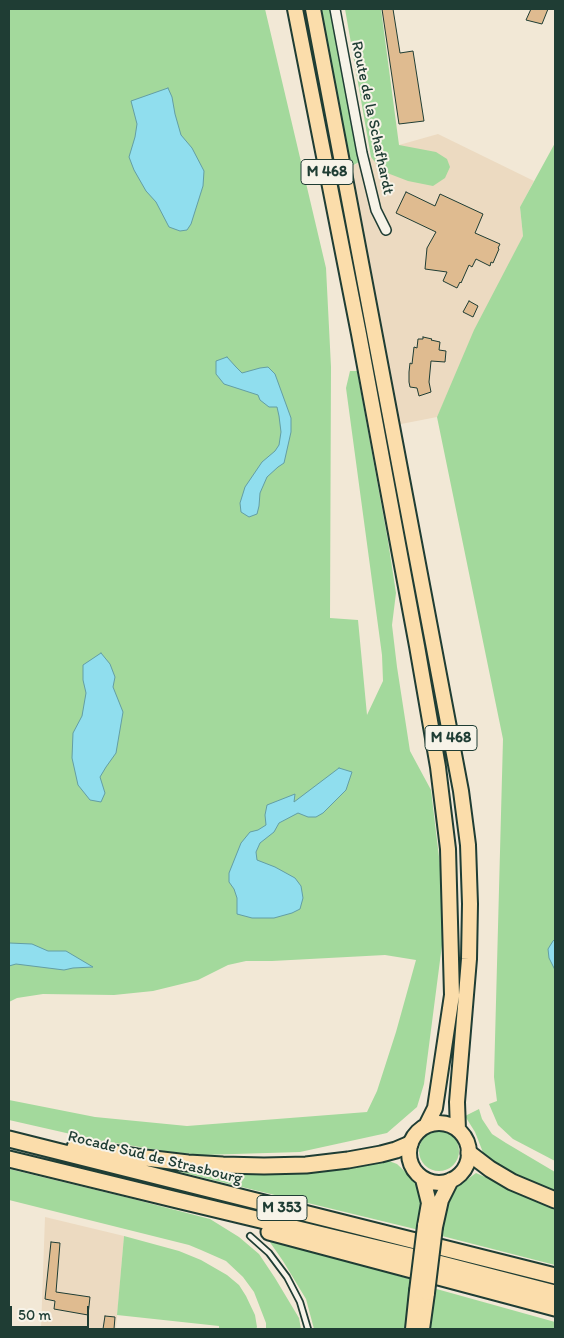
<!DOCTYPE html>
<style>
body{margin:0}
#map{position:relative;width:564px;height:1338px;overflow:hidden;background:#f2e8d6;font-family:Itim,sans-serif}
canvas{display:block}
.frame{position:absolute;inset:0;border:10px solid #1f3d34;pointer-events:none}
.scale{position:absolute;left:10px;top:1306px;width:79px;height:22px;box-sizing:border-box;border:2px solid #1f3d34;border-top:0;padding-left:6px;font-size:15px;line-height:18px;white-space:nowrap;color:#1f3d34;-webkit-text-stroke:4px #f7f3e8;paint-order:stroke}
</style>
<div id="map">
<canvas width="564" height="1338"></canvas>
<div class="frame"></div>
<div class="scale">50 m</div>
</div>
<script>
const ctx = document.querySelector('canvas').getContext('2d');
ctx.lineJoin = 'round';
function fillPath(path, color) {
  ctx.fillStyle = color;
  ctx.fill(path, 'evenodd');
}
function shape(rows) {
  const path = new Path2D();
  for (const r of rows) {
    if (r.length === 3) {
      path.moveTo(r[0] + r[2], r[1]);
      path.arc(r[0], r[1], r[2], 0, 2 * Math.PI);
      continue;
    }
    path.moveTo(r[0], r[1]);
    for (let i = 2; i < r.length; i += 2) path.lineTo(r[i], r[i + 1]);
  }
  return path;
}
function strokePath(path, color, width, dash) {
  ctx.strokeStyle = color;
  ctx.lineWidth = width;
  ctx.lineCap = dash ? 'butt' : 'round';
  ctx.setLineDash(dash || []);
  ctx.stroke(path);
}
function drawText(font, color, halo, rows, align = 'center') {
  ctx.font = font + ' Itim,sans-serif';
  ctx.lineWidth = 4;
  ctx.setLineDash([]);
  ctx.textBaseline = 'middle';
  ctx.strokeStyle = halo;
  ctx.fillStyle = color;
  for (const [text, x, y, turn = 0] of rows) {
    ctx.save();
    ctx.translate(x, y);
    ctx.rotate((+turn || 0) * Math.PI / 180);
    ctx.textAlign = isNaN(turn) ? turn : align;
    if (halo) ctx.strokeText(text, 0, 0);
    ctx.fillText(text, 0, 0);
    ctx.restore();
  }
}
const built = shape([
 [438,134,534,181,520,207,523,236,437,417,396,425,350,167,399,145],
 [45,1217,124,1236,116,1329,41,1329]
]);
const green = shape([
 [9,9,265,9,326,268,331,367,330,618,358,620,367,715,383,681,382,655,346,388,350,371,357,371,388,541,396,593,392,625,397,667,410,751,431,790,442,882,442,945,424,1084,417,1107,387,1133,300,1152,202,1155,164,1151,97,1140,9,1120,9,1100,95,1117,187,1126,367,1112,377,1091,396,1032,416,960,385,955,272,961,246,961,228,965,198,980,153,991,114,995,43,994,17,998,9,1002],
 [317,9,331,9,359,162,350,167],
 [345,9,381,9,399,145,436,152,447,159,450,167,445,178,433,186,408,181,382,171,371,157],
 [555,143,555,1161,513,1139,498,1125,489,1104,497,1101,494,1077,503,739,437,417,474,330,523,236,520,207],
 [479,1109,482,1119,492,1134,506,1143,555,1172,555,1193,522,1179,492,1163,484,1155,475,1132,465,1116],
 [439,1151,20],
 [389,1161,397,1164,415,1181,419,1189,421,1201,419,1230,147,1164,372,1163],
 [9,1169,129,1198,210,1219,239,1237,259,1254,275,1278,299,1318,301,1329,266,1329,266,1323,254,1292,243,1277,226,1261,201,1250,189,1245,9,1200],
 [476,1173,521,1193,555,1206,555,1265,442,1236,444,1220,449,1193],
 [124,1236,179,1251,201,1260,227,1275,239,1285,246,1296,255,1315,257,1327,256,1329,219,1329,219,1326,117,1315],
 [267,1238,413,1280,405,1329,314,1329,306,1299,283,1261],
 [433,1288,555,1322,555,1329,429,1329]
]);
const water = shape([
 [168,88,172,97,175,114,181,135,192,148,204,171,203,186,191,224,187,230,180,231,169,227,156,202,146,191,134,170,129,157,135,137,137,124,131,101,168,88],
 [227,357,236,367,242,373,260,368,268,367,275,374,291,418,291,432,284,463,278,467,267,477,260,493,259,506,257,514,249,517,241,512,240,503,245,487,262,462,275,451,279,445,281,432,279,416,277,407,269,407,260,400,258,395,224,384,216,374,216,361,227,357],
 [101,653,110,664,115,677,113,687,123,712,116,753,106,767,100,777,105,793,101,802,90,800,78,785,72,758,73,733,82,716,86,693,83,680,83,665,101,653],
 [339,768,352,772,346,790,323,813,316,817,308,817,298,813,279,823,274,832,260,843,256,852,257,860,275,867,295,878,301,886,303,898,300,909,292,913,274,918,252,918,237,914,237,898,234,889,229,882,229,873,241,843,250,832,258,830,266,825,265,815,267,805,295,794,294,802,339,768],
 [555,939,555,970,549,958,548,949,553,941,555,939],
 [9,943,32,944,48,951,66,951,93,967,73,968,64,970,16,964,9,966,9,943]
]);
const building = shape([
 [382,9,393,9,400,53,413,51,424,121,399,124,382,9],
 [531,9,548,9,542,24,526,20,531,9],
 [406,192,435,206,440,194,483,214,475,233,500,244,498,248,499,249,493,263,491,262,490,266,476,259,472,267,469,265,461,283,460,282,457,288,443,281,447,272,425,269,427,248,436,232,396,213,406,192],
 [469,301,478,306,473,317,463,312,469,301],
 [423,337,432,339,431,340,440,342,439,350,446,351,445,362,431,361,429,382,431,392,419,396,417,388,410,387,409,382,409,372,410,363,412,364,414,347,417,348,418,339,423,339,423,337],
 [51,1242,60,1243,56,1292,90,1297,88,1315,54,1309,55,1301,45,1299,51,1242],
 [105,1316,115,1317,114,1329,103,1329,105,1316]
]);
const service = shape([
 [250,1236,269,1253,287,1277,300,1302,308,1329]
]);
const minor = shape([
 [335,9,362,153,376,210,386,230]
]);
const primary = shape([
 [295,9,359,334,417,646,438,767,448,849,452,995,435,1108,426,1126],
 [313,9,461,791,468,845,470,904,469,959,457,1102,458,1130],
 [439,1153,30],
 [423,1179,429,1203,425,1226],
 [435,1227,441,1200,451,1180],
 [413,1329,417,1291],
 [422,1329,427,1293]
]);
const trunk = shape([
 [9,1139,555,1276],
 [75,1147,137,1157,188,1163,223,1165,264,1166,306,1165,348,1160,381,1154,396,1150,410,1144],
 [469,1153,490,1169,512,1182,555,1200],
 [9,1159,173,1199,415,1257,555,1293],
 [269,1232,555,1308]
]);
const primaryBridge = shape([
 [417,1291,425,1226],
 [427,1293,435,1227]
]);
const shields = [
 [327,172,52],
 [451,738,52],
 [282,1208,50]
];
const shieldNames = [
 ["M 468",327,172],
 ["M 468",451,738],
 ["M 353",282,1208]
];
const streetNames = [
 ["Route de la Schafhardt",372,118,78],
 ["Rocade Sud de Strasbourg",155,1158,14]
];
fillPath(built, '#ecdac1');
fillPath(green, '#a3d99c');
fillPath(water, '#90deee');
strokePath(water, '#639ea4', 1);
fillPath(building, '#dfbb90');
strokePath(building, '#1f3d34', 1);
strokePath(service, '#1f3d34', 8);
strokePath(minor, '#1f3d34', 12);
strokePath(primary, '#1f3d34', 18);
strokePath(trunk, '#1f3d34', 19);
strokePath(service, '#f7f3e8', 4.5);
strokePath(minor, '#f7f3e8', 9);
strokePath(primary, '#fbddab', 14);
strokePath(trunk, '#fbddab', 15);
strokePath(primaryBridge, '#1f3d34', 18, []);
strokePath(primaryBridge, '#fbddab', 14);
for (const [x, y, w] of shields) {
  const box = new Path2D();
  box.roundRect(x - w / 2, y - 12.5, w, 25, 4);
  ctx.fillStyle = '#f7f3e8';
  ctx.fill(box);
  strokePath(box, '#1f3d34', 1);
}
drawText('bold 15px', '#1f3d34', null, shieldNames);
drawText('16px', '#1f3d34', '#f7f3e8', streetNames);
</script>
